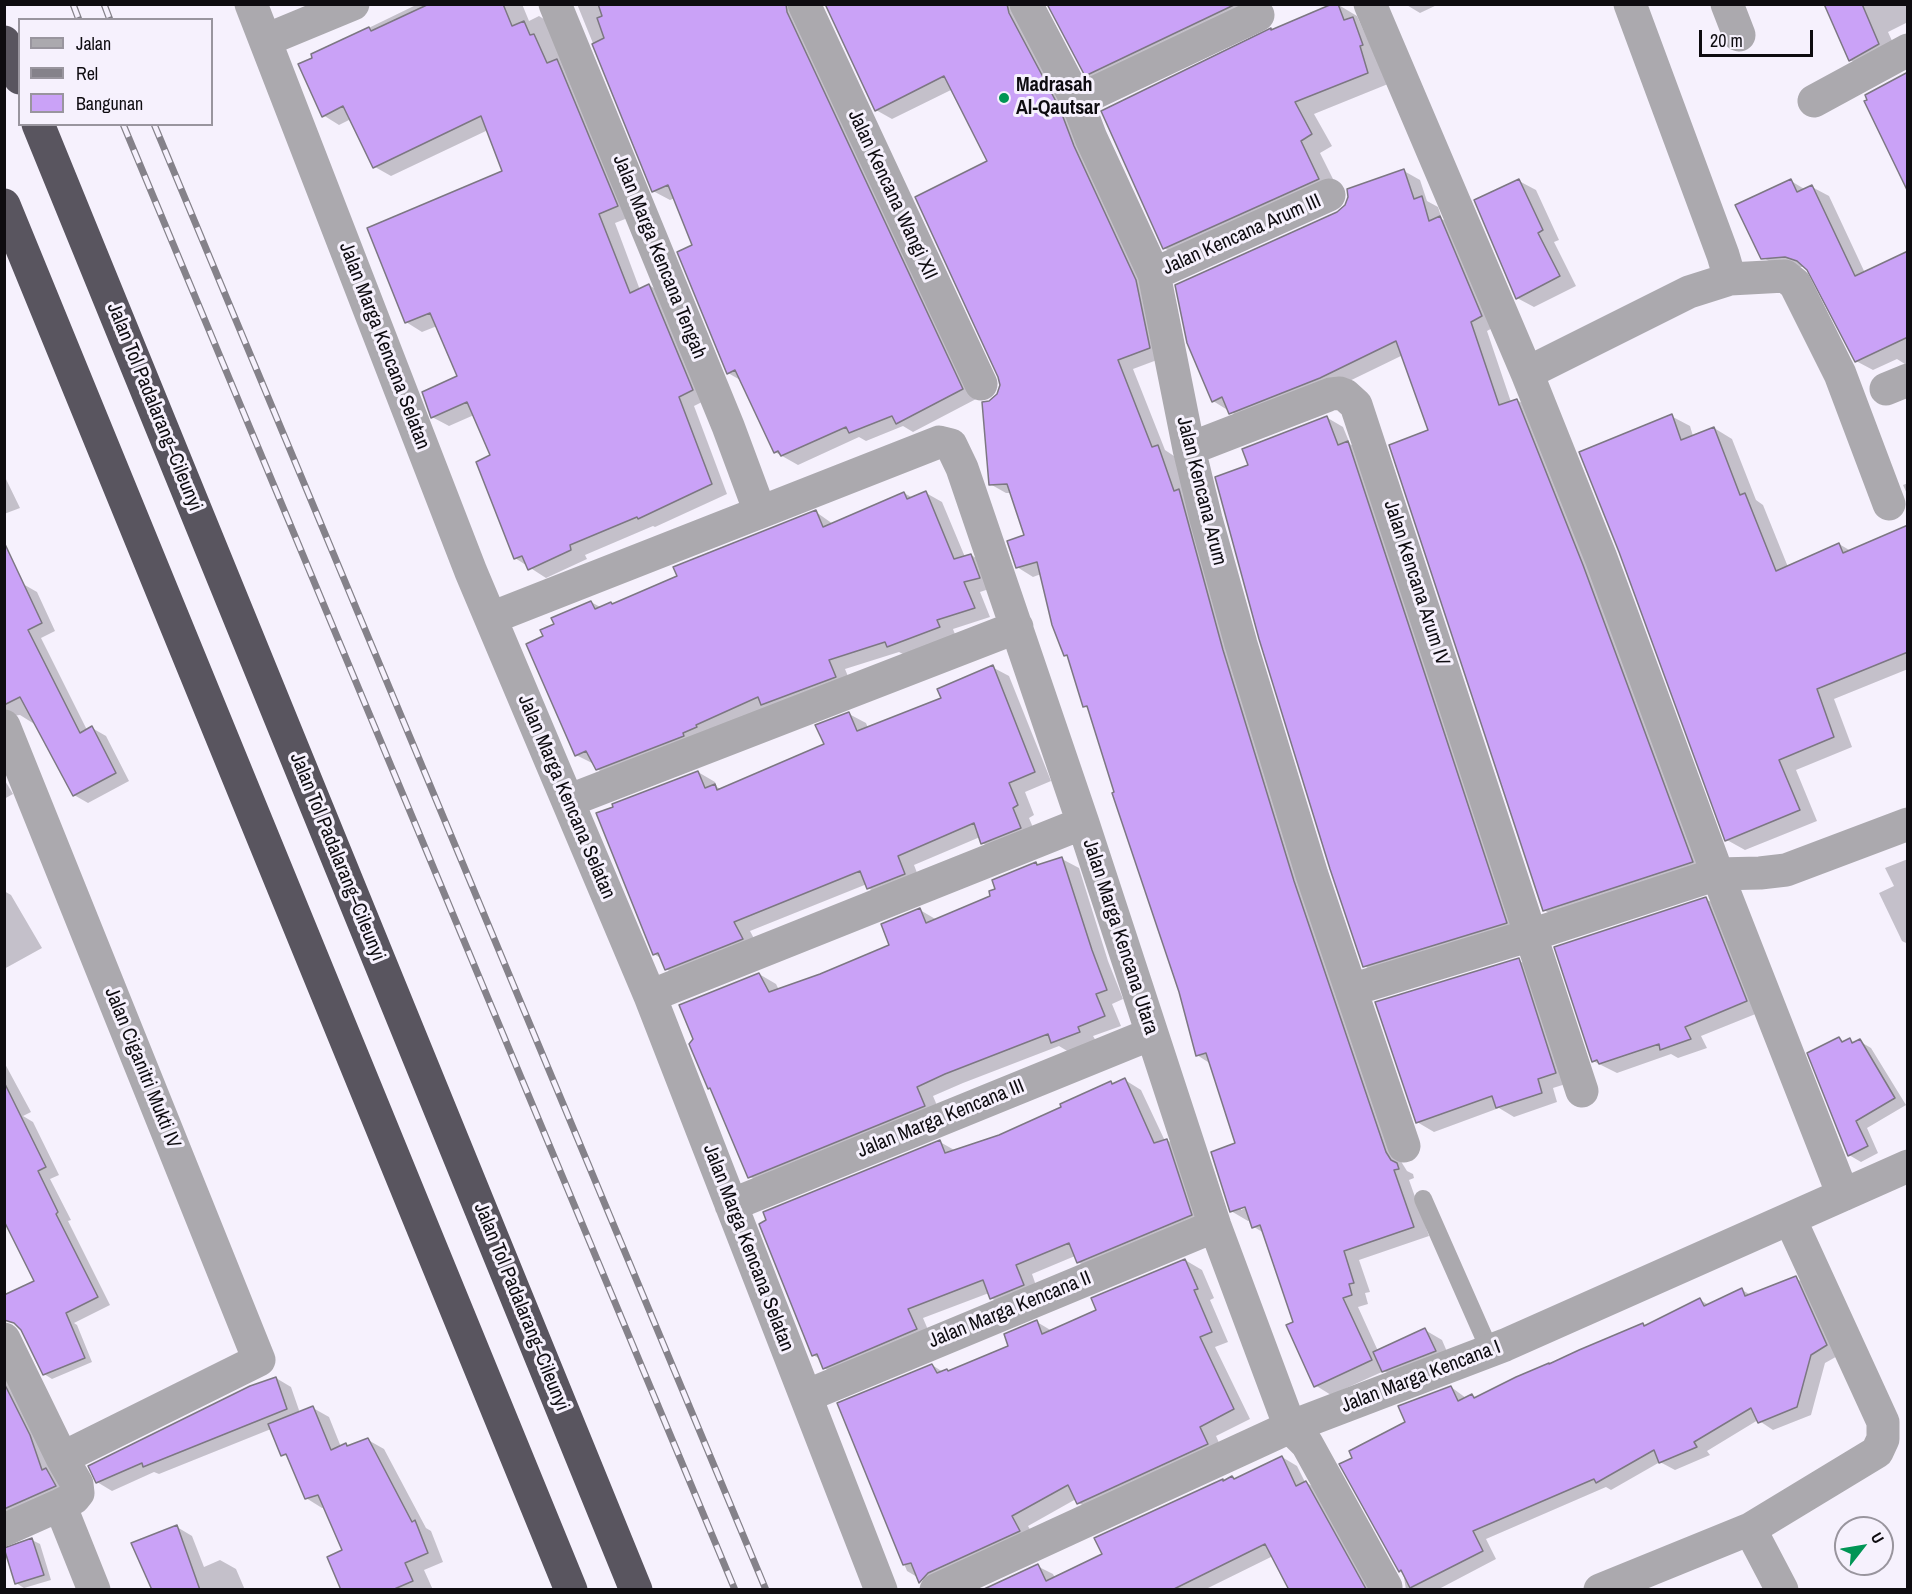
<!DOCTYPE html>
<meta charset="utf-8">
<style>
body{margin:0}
#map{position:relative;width:1912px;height:1594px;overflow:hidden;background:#f6f1fd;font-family:"Archivo Narrow",sans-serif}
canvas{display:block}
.frame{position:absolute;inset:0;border:6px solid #0e0c10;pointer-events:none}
.legend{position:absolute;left:18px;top:18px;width:195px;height:108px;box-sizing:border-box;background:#f6f1fd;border:2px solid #99959e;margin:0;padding:8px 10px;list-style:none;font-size:18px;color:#0e0c10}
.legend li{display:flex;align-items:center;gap:12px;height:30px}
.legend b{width:30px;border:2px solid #99959e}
.north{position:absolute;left:1834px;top:1516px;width:60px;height:60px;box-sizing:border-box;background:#f6f1fd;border:2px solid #99959e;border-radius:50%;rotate:59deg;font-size:16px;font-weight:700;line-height:24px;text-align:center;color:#0e0c10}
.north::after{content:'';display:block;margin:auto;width:21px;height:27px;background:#009555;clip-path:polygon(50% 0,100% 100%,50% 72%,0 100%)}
.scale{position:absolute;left:1699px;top:30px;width:114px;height:27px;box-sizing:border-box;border:3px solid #0e0c10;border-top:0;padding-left:8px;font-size:18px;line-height:21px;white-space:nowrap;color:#0e0c10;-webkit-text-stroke:4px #f6f1fd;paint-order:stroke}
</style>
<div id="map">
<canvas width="1912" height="1594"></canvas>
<div class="frame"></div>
<ul class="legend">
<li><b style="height:8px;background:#aba9ae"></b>Jalan</li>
<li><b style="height:8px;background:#85828a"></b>Rel</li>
<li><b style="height:16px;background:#caa2f7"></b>Bangunan</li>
</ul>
<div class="north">U</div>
<div class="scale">20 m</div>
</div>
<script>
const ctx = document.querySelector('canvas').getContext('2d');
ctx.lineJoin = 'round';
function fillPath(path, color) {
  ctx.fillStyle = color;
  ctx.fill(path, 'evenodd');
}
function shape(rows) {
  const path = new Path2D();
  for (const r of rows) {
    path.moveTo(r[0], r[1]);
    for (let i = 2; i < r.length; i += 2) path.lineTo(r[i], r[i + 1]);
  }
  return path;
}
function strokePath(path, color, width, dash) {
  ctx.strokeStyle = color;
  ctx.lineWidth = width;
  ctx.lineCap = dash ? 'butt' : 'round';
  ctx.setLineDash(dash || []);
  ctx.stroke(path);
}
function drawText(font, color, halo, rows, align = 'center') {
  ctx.font = font + ' "Archivo Narrow",sans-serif';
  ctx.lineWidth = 6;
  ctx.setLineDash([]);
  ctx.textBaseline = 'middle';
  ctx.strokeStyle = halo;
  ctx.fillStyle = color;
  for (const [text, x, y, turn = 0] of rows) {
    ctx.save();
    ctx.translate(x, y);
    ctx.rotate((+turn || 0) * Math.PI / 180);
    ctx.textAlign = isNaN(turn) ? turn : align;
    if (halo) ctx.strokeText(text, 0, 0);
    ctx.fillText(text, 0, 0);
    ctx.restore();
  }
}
const shadow = shape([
 [418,4,522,4,529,21,539,16,555,26,633,216,615,223,640,290,649,285,665,295,708,399,694,406,727,494,655,527,653,526,585,555,587,559,546,578,515,558,492,456,474,415,449,426,432,417,459,376,437,326,422,332,406,322,504,172,488,130,391,176,375,167,351,119,339,125,323,115,313,55],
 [577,4,804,4,978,398,913,432,903,426,866,441,859,437,798,465,775,452,742,381,728,373,694,246,675,198,670,200,653,191],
 [826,4,1026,4,1152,290,1165,357,1133,369,1165,450,1174,456,1310,891,1402,1163,1407,1171,1413,1174,1414,1178,1409,1180,1429,1236,1359,1260,1370,1292,1365,1293,1368,1304,1358,1307,1378,1351,1425,1330,1442,1340,1451,1361,1400,1380,1384,1371,1331,1395,1315,1385,1264,1233,1254,1227,1251,1219,1248,1221,1231,1211,1237,1144,1211,1064,1197,1055,1180,992,1089,709,1084,706,1070,658,1065,655,1041,574,1033,577,1017,567,1026,536,1012,493,1006,493,990,484,990,402,998,395,1001,385,989,162,953,89,892,119,876,110],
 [1252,1205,1241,1210,1241,1206],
 [1049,4,1270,4,1271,6,1103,85,1086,75],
 [1337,4,1357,16,1388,84,1314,114,1332,146,1320,153,1339,191,1185,260,1164,248],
 [1405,4,1439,4,1420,13],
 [1825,4,1908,4,1908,22,1888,32,1899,56,1870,71,1850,60],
 [1404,171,1420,180,1427,201,1438,207,1442,219,1456,227,1498,325,1487,331,1511,402,1517,400,1534,410,1709,871,1561,920,1544,910,1429,431,1403,355,1337,387,1247,422,1213,401,1338,213],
 [1519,181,1536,190,1559,240,1554,242,1576,286,1534,307,1517,298],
 [1791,181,1806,190,1812,187,1829,196,1865,273,1908,252,1908,366,1897,359,1873,370,1856,361,1813,274,1805,267,1779,267,1762,257],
 [1671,416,1690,426,1693,436,1714,428,1732,439,1756,500,1763,505,1788,567,1839,544,1851,551,1908,526,1908,669,1834,699,1852,747,1796,770,1817,821,1745,850,1727,840],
 [1326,417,1343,427,1350,444,1365,453,1523,932,1381,975,1364,966],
 [4,475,20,508,4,514],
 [1908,483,1908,496,1903,485],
 [904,493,913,498,926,493,942,502,965,557,971,555,988,565,995,587,980,592,990,617,953,629,956,637,905,655,899,652,845,669,852,686,613,779,597,769,594,764,576,755,545,637,591,602,602,608,613,605,816,512,833,524],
 [4,553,23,584,37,592,55,631,41,638,87,730,92,728,106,736,129,781,88,803,74,795,36,725,20,715,12,716,4,721],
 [992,667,1009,676,1051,781,1025,792,1034,815,1029,818,1037,837,999,852,982,843,980,837,914,865,921,883,885,898,868,888,867,884,750,931,759,948,683,979,666,969,662,959,654,954,698,772,715,782,717,787,722,790,826,745,849,714,866,723,868,728,943,699],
 [4,779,13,794,4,799],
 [1062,859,1079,868,1108,961,1123,999,1112,1004,1121,1026,1093,1036,1096,1041,1069,1052,1059,1046,963,1083,933,1096,941,1115,766,1186,750,1177,713,1091,709,1088,759,974,776,984,779,990,891,946,920,910,937,920,992,896,1035,864,1039,866],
 [1908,859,1908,944,1902,941,1879,893,1894,886,1885,868],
 [4,891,11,895,42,948,4,969],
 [1706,899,1723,909,1763,1011,1701,1036,1707,1048,1678,1058,1671,1054,1617,1073,1593,1061],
 [1518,960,1535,970,1572,1082,1553,1088,1557,1102,1514,1117,1499,1108,1434,1132,1417,1122],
 [1839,1039,1845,1043,1850,1040,1855,1043,1859,1041,1871,1048,1906,1105,1867,1128,1878,1153,1861,1162,1849,1155],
 [4,1062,31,1112,23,1116,33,1122,59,1175,50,1179,71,1220,68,1221,110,1305,74,1323,77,1325,92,1362,52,1379,44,1374,36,1281,4,1218],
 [1125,1080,1141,1090,1165,1141,1167,1140,1183,1150,1207,1225,1094,1272,1078,1262,1075,1256,1032,1274,1039,1294,1008,1308,991,1298,989,1293,923,1318,932,1339,840,1377,824,1368,820,1359,813,1355,940,1142,956,1151,978,1146,1063,1108,1111,1082,1115,1085],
 [1185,1260,1202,1270,1214,1298,1210,1300,1228,1342,1215,1347,1250,1419,1216,1436,1224,1454,1095,1513,1079,1503,1076,1499,1028,1526,1036,1540,924,1581,907,1571,839,1404,932,1365,943,1372,947,1370,950,1372,1010,1347,1037,1322,1052,1331,1098,1311],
 [1795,1278,1810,1286,1841,1354,1825,1363,1811,1415,1773,1430,1758,1420,1707,1451,1710,1455,1675,1470,1660,1462,1611,1490,1606,1487,1486,1539,1496,1559,1437,1590,1406,1590,1404,1577,1342,1465,1354,1458,1407,1422,1451,1387,1466,1398,1472,1395,1477,1398,1643,1325,1646,1326,1700,1300,1709,1305,1742,1290,1751,1295],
 [4,1364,69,1494,4,1526],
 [276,1378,291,1387,300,1413,313,1408,329,1417,341,1447,349,1447,368,1440,384,1449,426,1528,431,1531,443,1562,424,1570,433,1590,342,1590,344,1551,325,1507,322,1508,306,1498,276,1427,159,1474,154,1472,112,1491,97,1482],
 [1282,1457,1297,1466,1305,1482,1321,1491,1375,1590,1290,1590,1273,1556,1204,1590,986,1590,1037,1566,1053,1574,1055,1578,1104,1555,1222,1480,1225,1482,1232,1478,1235,1479],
 [177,1527,192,1536,204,1567,220,1560,236,1569,245,1590,153,1590],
 [32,1540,40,1544,51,1580,24,1588,16,1583]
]);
const building = shape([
 [429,4,503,4,512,26,524,21,530,35,534,34,547,63,557,59,618,206,599,214,630,293,649,284,693,390,679,397,712,484,638,519,637,517,570,545,571,550,528,570,522,556,514,559,476,462,490,455,467,402,431,418,422,392,457,376,430,313,405,323,367,228,502,171,481,116,373,168,343,106,322,117,298,64,312,58,311,54,369,27,371,31,429,4],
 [598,4,786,4,787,12,963,389,896,424,892,416,849,433,846,427,781,456,778,451,774,453,735,370,727,374,677,252,692,245,668,185,652,192,592,44,604,38,597,18,602,16,598,4],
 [825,4,1007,4,1009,13,1060,109,1074,146,1136,280,1150,348,1118,360,1152,447,1158,445,1174,491,1179,489,1223,650,1294,881,1386,1152,1391,1160,1397,1163,1399,1169,1394,1170,1414,1227,1344,1251,1354,1283,1349,1284,1352,1295,1343,1298,1372,1360,1314,1387,1286,1325,1293,1322,1260,1225,1252,1228,1245,1207,1230,1212,1211,1152,1235,1143,1206,1053,1196,1056,1179,992,1112,793,1114,792,1087,706,1083,707,1067,655,1064,656,1052,625,1037,562,1016,568,1007,541,1024,535,1007,484,989,485,982,402,989,401,997,394,1000,385,998,377,915,197,987,161,944,76,875,111,825,4],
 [1047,4,1236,4,1085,76,1047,4],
 [1332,4,1338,4,1344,20,1353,17,1363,45,1360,46,1368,73,1295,102,1312,134,1301,141,1319,179,1163,249,1101,111,1271,28,1271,30,1332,4],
 [1824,4,1862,4,1879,44,1849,61,1824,4],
 [1908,72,1908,192,1864,101,1867,100,1865,95,1908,72],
 [1404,169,1414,199,1422,196,1429,221,1440,216,1482,316,1471,322,1499,405,1517,399,1583,565,1693,862,1543,911,1389,445,1428,430,1396,341,1320,378,1229,414,1222,397,1212,402,1187,343,1175,285,1337,212,1345,205,1348,197,1347,189,1404,169],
 [1519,179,1543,230,1538,233,1560,276,1516,299,1474,200,1519,179],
 [1791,179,1797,192,1812,185,1855,276,1908,251,1908,337,1855,362,1807,270,1797,261,1785,257,1761,259,1735,205,1791,179],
 [1672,414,1681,440,1714,427,1740,495,1745,493,1776,571,1839,543,1843,553,1908,525,1908,652,1817,689,1834,737,1779,760,1800,810,1725,841,1619,552,1579,452,1672,414],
 [1327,416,1338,445,1348,441,1507,923,1363,967,1330,869,1259,639,1215,477,1248,465,1242,449,1327,416],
 [926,491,954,559,971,554,980,578,964,582,975,608,937,620,940,627,887,647,885,642,829,660,836,677,761,705,758,697,696,725,697,727,683,733,684,736,596,770,586,751,575,756,526,644,543,636,540,630,554,624,551,618,591,601,595,609,611,602,612,604,677,576,673,567,816,510,823,527,904,492,907,499,926,491],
 [4,542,42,623,28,630,80,733,92,726,116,773,73,796,20,697,4,705,4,542],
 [993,665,1035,772,1009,783,1018,805,1013,808,1021,828,981,844,974,823,898,856,905,874,867,889,860,871,734,922,743,939,665,970,658,953,653,955,596,813,613,807,612,804,698,771,705,788,715,784,717,790,824,744,815,725,849,712,857,731,941,698,937,689,993,665],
 [1062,857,1092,950,1107,990,1096,994,1105,1016,1078,1027,1080,1032,1051,1043,1048,1034,945,1074,917,1087,925,1106,748,1178,710,1088,708,1089,689,1044,693,1039,679,1005,759,973,769,992,820,974,889,945,881,924,920,908,926,923,990,896,989,891,995,889,992,880,1036,862,1037,865,1062,857],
 [1706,897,1747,1001,1685,1027,1691,1039,1660,1050,1659,1044,1599,1064,1597,1060,1592,1062,1554,947,1706,897],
 [1519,958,1556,1073,1538,1079,1542,1093,1496,1108,1492,1096,1416,1123,1375,1002,1519,958],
 [1839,1037,1842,1042,1850,1038,1852,1043,1860,1039,1895,1098,1856,1121,1868,1146,1848,1156,1807,1053,1839,1037],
 [1125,1078,1154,1143,1167,1139,1192,1215,1077,1263,1069,1243,1016,1265,1024,1285,990,1299,983,1280,908,1309,917,1329,823,1369,817,1354,812,1356,759,1224,766,1220,763,1212,940,1140,945,1153,999,1135,1061,1107,1060,1104,1111,1081,1112,1084,1125,1078],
 [4,1082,46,1167,38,1171,58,1212,56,1214,98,1297,66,1313,85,1358,43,1375,21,1330,14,1323,4,1320,4,1295,34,1281,4,1221,4,1082],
 [1185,1259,1198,1289,1194,1290,1212,1332,1200,1337,1234,1409,1200,1427,1208,1444,1077,1504,1068,1485,1012,1516,1020,1531,928,1573,919,1583,911,1563,903,1565,837,1403,932,1364,937,1373,947,1369,948,1371,1008,1346,1004,1334,1037,1320,1042,1334,1096,1310,1091,1298,1185,1259],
 [1796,1276,1827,1345,1811,1355,1797,1407,1758,1423,1751,1408,1694,1442,1697,1447,1659,1463,1654,1450,1596,1483,1594,1479,1473,1531,1483,1551,1410,1588,1401,1570,1399,1572,1339,1464,1352,1458,1349,1451,1405,1422,1398,1406,1451,1386,1458,1401,1472,1394,1474,1398,1516,1377,1549,1363,1549,1364,1579,1350,1643,1323,1644,1326,1700,1298,1704,1306,1742,1288,1745,1296,1796,1276],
 [1425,1328,1436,1351,1382,1372,1373,1352,1425,1328],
 [276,1377,287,1409,143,1467,142,1463,96,1483,88,1466,250,1386,276,1377],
 [4,1383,30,1435,42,1470,46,1468,56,1486,4,1509,4,1383],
 [313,1406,331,1450,346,1443,347,1446,368,1438,412,1522,415,1520,428,1553,405,1563,413,1581,392,1590,341,1590,327,1557,342,1550,318,1495,305,1499,286,1454,281,1456,268,1424,313,1406],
 [1282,1456,1296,1486,1306,1481,1366,1589,1289,1590,1265,1544,1172,1590,982,1590,1038,1564,1046,1581,1102,1554,1094,1538,1223,1479,1223,1481,1232,1476,1234,1479,1282,1456],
 [177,1525,200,1590,152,1590,131,1543,177,1525],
 [32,1538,44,1575,15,1584,4,1548,32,1538]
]);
const lane = shape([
 [1423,1199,1490,1351]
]);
const street = shape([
 [251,4,471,572,650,996,881,1590],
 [555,4,728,426,760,512],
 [804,4,981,384],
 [1026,4,1077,101,1091,138,1154,274,1189,449,1206,519,1241,644,1312,875,1404,1146],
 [1370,4,1527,373,1601,558,1725,894,1843,1195],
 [1727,4,1739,35],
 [266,40,353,4],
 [1077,101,1258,15],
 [1814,101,1908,50],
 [1154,274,1329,195],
 [1730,279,1785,276,1795,284,1840,374,1889,504],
 [1527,373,1689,292,1730,279,1723,255,1630,4],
 [1886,389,1908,380],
 [1189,449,1331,394,1340,393,1345,395,1356,405,1582,1091],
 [491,618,939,442,951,445,962,468,1083,823,1215,1226,1290,1427,1307,1444,1386,1587],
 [4,726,259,1360,62,1458],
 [568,801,1017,627],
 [1351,990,1531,935,1717,874,1760,873,1786,870,1908,824],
 [650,996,1083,823],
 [731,1205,1151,1034],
 [4,1339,62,1458,77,1484,78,1493,74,1498,60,1505,4,1530],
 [806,1396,1215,1226],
 [60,1505,94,1590],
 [1750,1529,1782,1590],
 [936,1590,1290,1427,1505,1345,1908,1166],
 [1600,1590,1750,1529,1877,1452,1883,1439,1883,1422,1790,1219]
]);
const highway = shape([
 [4,42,20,78],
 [38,124,636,1590],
 [4,205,571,1590]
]);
const rail = shape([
 [73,4,79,20],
 [104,4,110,20],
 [123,124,735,1590],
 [154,124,766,1590]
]);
const markers = [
 [1004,98,6,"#009555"]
];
const poiNames = [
 ["Madrasah",1016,86],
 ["Al-Qautsar",1016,109]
];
const streetNames = [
 ["Jalan Kencana Wangi XII",892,195,65],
 ["Jalan Kencana Arum III",1242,235,-24],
 ["Jalan Marga Kencana Tengah",659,257,68],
 ["Jalan Marga Kencana Selatan",384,346,69],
 ["Jalan Tol Padalarang–Cileunyi",154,407,68],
 ["Jalan Kencana Arum",1201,491,76],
 ["Jalan Kencana Arum IV",1416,583,72],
 ["Jalan Marga Kencana Selatan",566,797,67],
 ["Jalan Tol Padalarang–Cileunyi",337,857,68],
 ["Jalan Marga Kencana Utara",1120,937,72],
 ["Jalan Ciganitri Mukti IV",142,1068,68],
 ["Jalan Marga Kencana III",941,1119,-22],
 ["Jalan Marga Kencana Selatan",748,1248,69],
 ["Jalan Tol Padalarang–Cileunyi",521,1307,68],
 ["Jalan Marga Kencana II",1010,1310,-22],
 ["Jalan Marga Kencana I",1421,1377,-21]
];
fillPath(shadow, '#0003');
fillPath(building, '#caa2f7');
strokePath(building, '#7c7782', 1.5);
strokePath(lane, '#aba9ae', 18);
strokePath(street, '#aba9ae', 33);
strokePath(highway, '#59555f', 33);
strokePath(rail, '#85828a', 7);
strokePath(rail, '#f6f1fd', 4.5, [14]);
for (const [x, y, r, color] of markers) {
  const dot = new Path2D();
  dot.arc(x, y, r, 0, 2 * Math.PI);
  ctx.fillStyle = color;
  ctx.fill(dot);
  strokePath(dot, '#f6f1fd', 2);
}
drawText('bold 20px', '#0e0c10', '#f6f1fd', poiNames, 'left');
drawText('20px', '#0e0c10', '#f6f1fd', streetNames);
</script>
